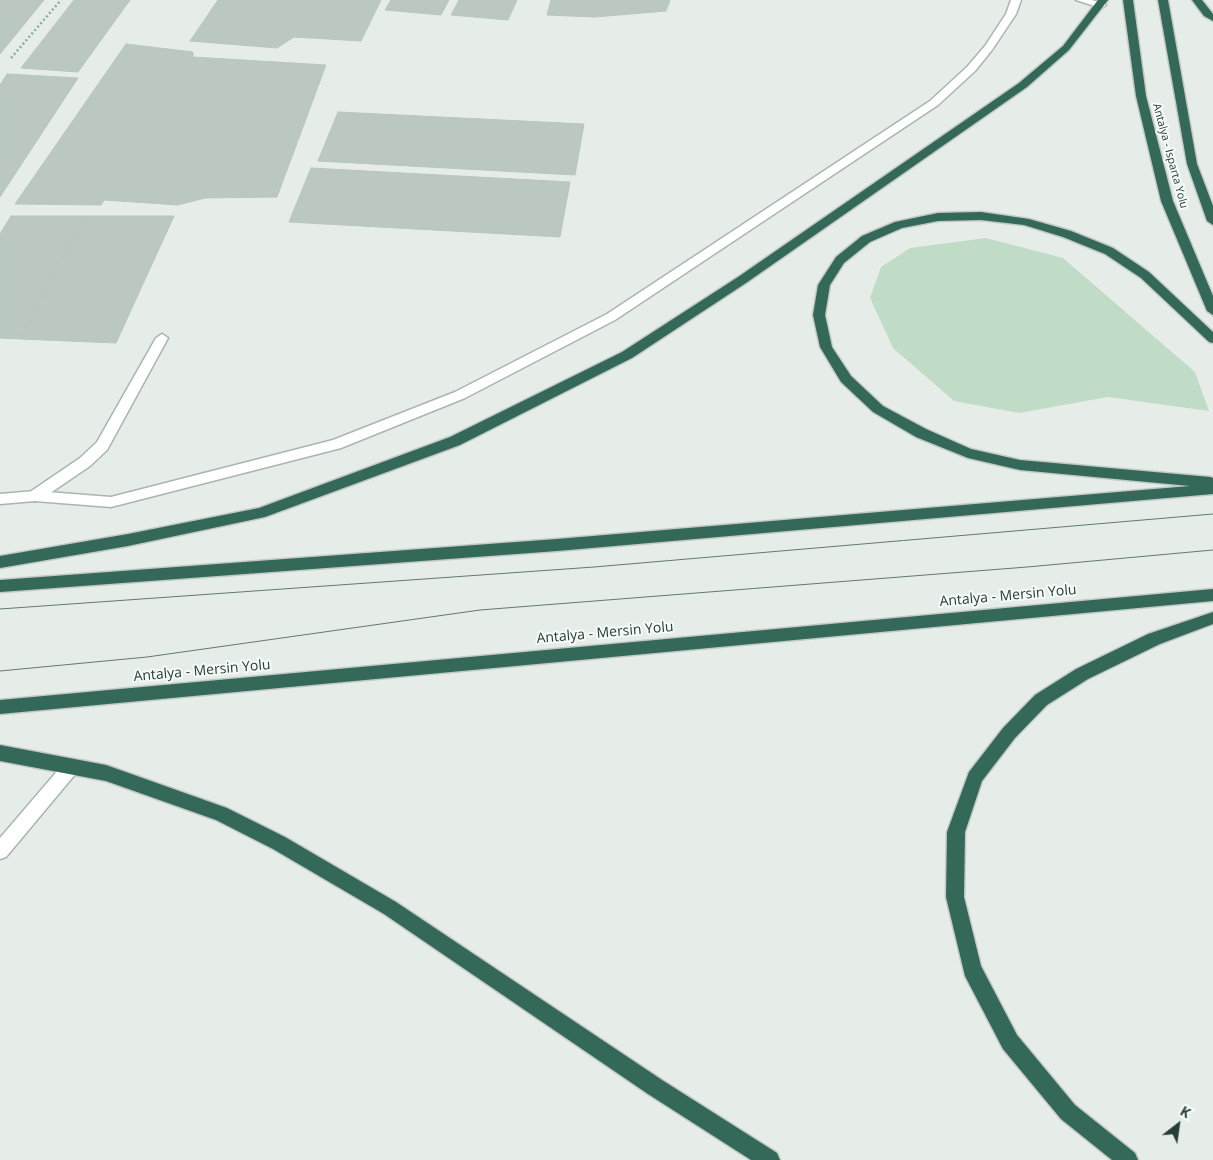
<!DOCTYPE html>
<style>
body{margin:0}
#map{position:relative;width:1213px;height:1160px;overflow:hidden;background:#e6ede9;font-family:"Open Sans",sans-serif}
canvas{display:block}
.north{position:absolute;left:1153px;top:1100px;width:50px;height:50px;-webkit-text-stroke:4px #f6faf8;paint-order:stroke;rotate:30deg;font-size:14px;font-weight:700;line-height:20px;text-align:center;color:#263e35}
.north::after{content:'';display:block;margin:auto;width:18px;height:22px;background:#263e35;clip-path:polygon(50% 0,100% 100%,50% 72%,0 100%)}
</style>
<div id="map">
<canvas width="1213" height="1160"></canvas>
<div class="north">K</div>
</div>
<script>
const ctx = document.querySelector('canvas').getContext('2d');
ctx.lineJoin = 'round';
function fillPath(path, color) {
  ctx.fillStyle = color;
  ctx.fill(path, 'evenodd');
}
function shape(rows) {
  const path = new Path2D();
  for (const r of rows) {
    path.moveTo(r[0], r[1]);
    for (let i = 2; i < r.length; i += 2) path.lineTo(r[i], r[i + 1]);
  }
  return path;
}
function strokePath(path, color, width, dash) {
  ctx.strokeStyle = color;
  ctx.lineWidth = width;
  ctx.lineCap = dash ? 'butt' : 'round';
  ctx.setLineDash(dash || []);
  ctx.stroke(path);
}
function drawText(font, color, halo, rows, align = 'center') {
  ctx.font = font + ' "Open Sans",sans-serif';
  ctx.lineWidth = 4;
  ctx.setLineDash([]);
  ctx.textBaseline = 'middle';
  ctx.strokeStyle = halo;
  ctx.fillStyle = color;
  for (const [text, x, y, turn = 0] of rows) {
    ctx.save();
    ctx.translate(x, y);
    ctx.rotate((+turn || 0) * Math.PI / 180);
    ctx.textAlign = isNaN(turn) ? turn : align;
    if (halo) ctx.strokeText(text, 0, 0);
    ctx.fillText(text, 0, 0);
    ctx.restore();
  }
}
const green = shape([
 [986,238,1063,258,1195,372,1209,411,1108,397,1019,413,954,401,893,348,870,298,881,267,910,248]
]);
const building = shape([
 [0,0,44,0,0,54,0,0],
 [74,0,130,0,78,72,21,68,74,0],
 [218,0,381,0,361,41,294,37,277,48,190,41,218,0],
 [391,0,449,0,441,15,385,10,391,0],
 [459,0,517,0,508,20,451,15,459,0],
 [551,0,670,0,666,11,595,17,547,15,551,0],
 [126,44,193,52,193,57,326,65,277,197,205,198,178,205,104,200,101,205,15,204,126,44],
 [7,74,78,78,0,197,0,85,7,74],
 [338,112,584,124,575,175,318,161,338,112],
 [311,168,570,182,560,237,289,222,311,168],
 [11,216,85,216,20,339,0,338,0,234,11,216],
 [85,216,174,216,116,343,20,339,85,216]
]);
const path = shape([
 [11,58,61,0]
]);
const lane = shape([
 [162,334,168,338,107,450,90,466,40,500,35,501,30,500,28,496,30,492,80,458,97,442,156,338,162,334],
 [71,759,77,762,79,767,77,772,6,857,0,859,0,838,65,762,71,759]
]);
const street = shape([
 [1011,0,1021,0,1016,14,992,50,975,71,938,105,615,320,465,398,341,448,111,507,35,501,0,504,0,494,35,491,111,497,333,440,455,392,607,314,930,101,967,67,985,46,1006,14,1011,0],
 [1076,0,1092,0,1106,5,1101,8,1076,0]
]);
const highway = shape([
 [1098,0,1108,0,1069,50,1027,87,746,283,632,358,460,445,265,517,128,546,0,568,0,556,128,534,259,508,450,437,622,352,738,277,1019,83,1063,46,1098,0],
 [1123,0,1133,0,1146,96,1173,201,1213,296,1213,315,1207,311,1161,201,1136,96,1123,0],
 [1158,0,1168,0,1197,164,1213,206,1213,225,1207,221,1187,164,1158,0],
 [1192,0,1202,0,1213,14,1213,21,1204,16,1192,0],
 [981,212,1029,219,1071,231,1113,248,1149,272,1213,332,1213,343,1209,342,1141,278,1105,254,1063,237,1024,225,981,220,938,221,902,228,870,242,844,263,830,285,825,315,832,347,851,376,883,406,926,429,971,449,1020,460,1210,477,1213,478,1213,494,557,551,0,592,0,580,557,539,1190,486,1020,470,968,458,916,437,873,412,841,382,820,347,813,315,818,285,836,257,862,236,895,222,938,213,981,212],
 [1213,589,1213,601,0,714,0,700,1213,589],
 [1213,612,1213,624,1160,644,1088,679,1047,705,1015,738,982,781,965,832,964,897,981,966,1017,1035,1075,1105,1135,1153,1138,1160,1112,1160,1061,1119,1003,1049,965,976,946,897,947,832,969,772,1003,728,1035,695,1076,669,1148,634,1213,612],
 [0,745,106,765,227,808,285,837,396,902,662,1080,777,1153,780,1160,751,1160,648,1094,384,914,273,849,216,820,106,781,0,761,0,745]
]);
const tram = shape([
 [0,609,594,567,1213,514],
 [0,671,147,657,480,610,1027,567,1213,550]
]);
const farStreetnames = [
 ["Antalya - Isparta Yolu",1170,156,75]
];
const streetNames = [
 ["Antalya - Mersin Yolu",1008,596,-5],
 ["Antalya - Mersin Yolu",605,633,-5],
 ["Antalya - Mersin Yolu",202,671,-5]
];
fillPath(green, '#c1dcc6');
fillPath(building, '#bbc8c2');
strokePath(building, '#b8c6bf', 1);
strokePath(lane, '#a9b5af', 3);
strokePath(street, '#a9b5af', 3);
strokePath(highway, '#c2c9c6', 3);
strokePath(path, '#89ae9f', 2.5, [2, 2.5]);
fillPath(lane, '#fff');
fillPath(street, '#fff');
fillPath(highway, '#346858');
strokePath(tram, '#617970', 1);
drawText('11px', '#263e35', '#f6faf8', farStreetnames);
drawText('14px', '#263e35', '#f6faf8', streetNames);
</script>
